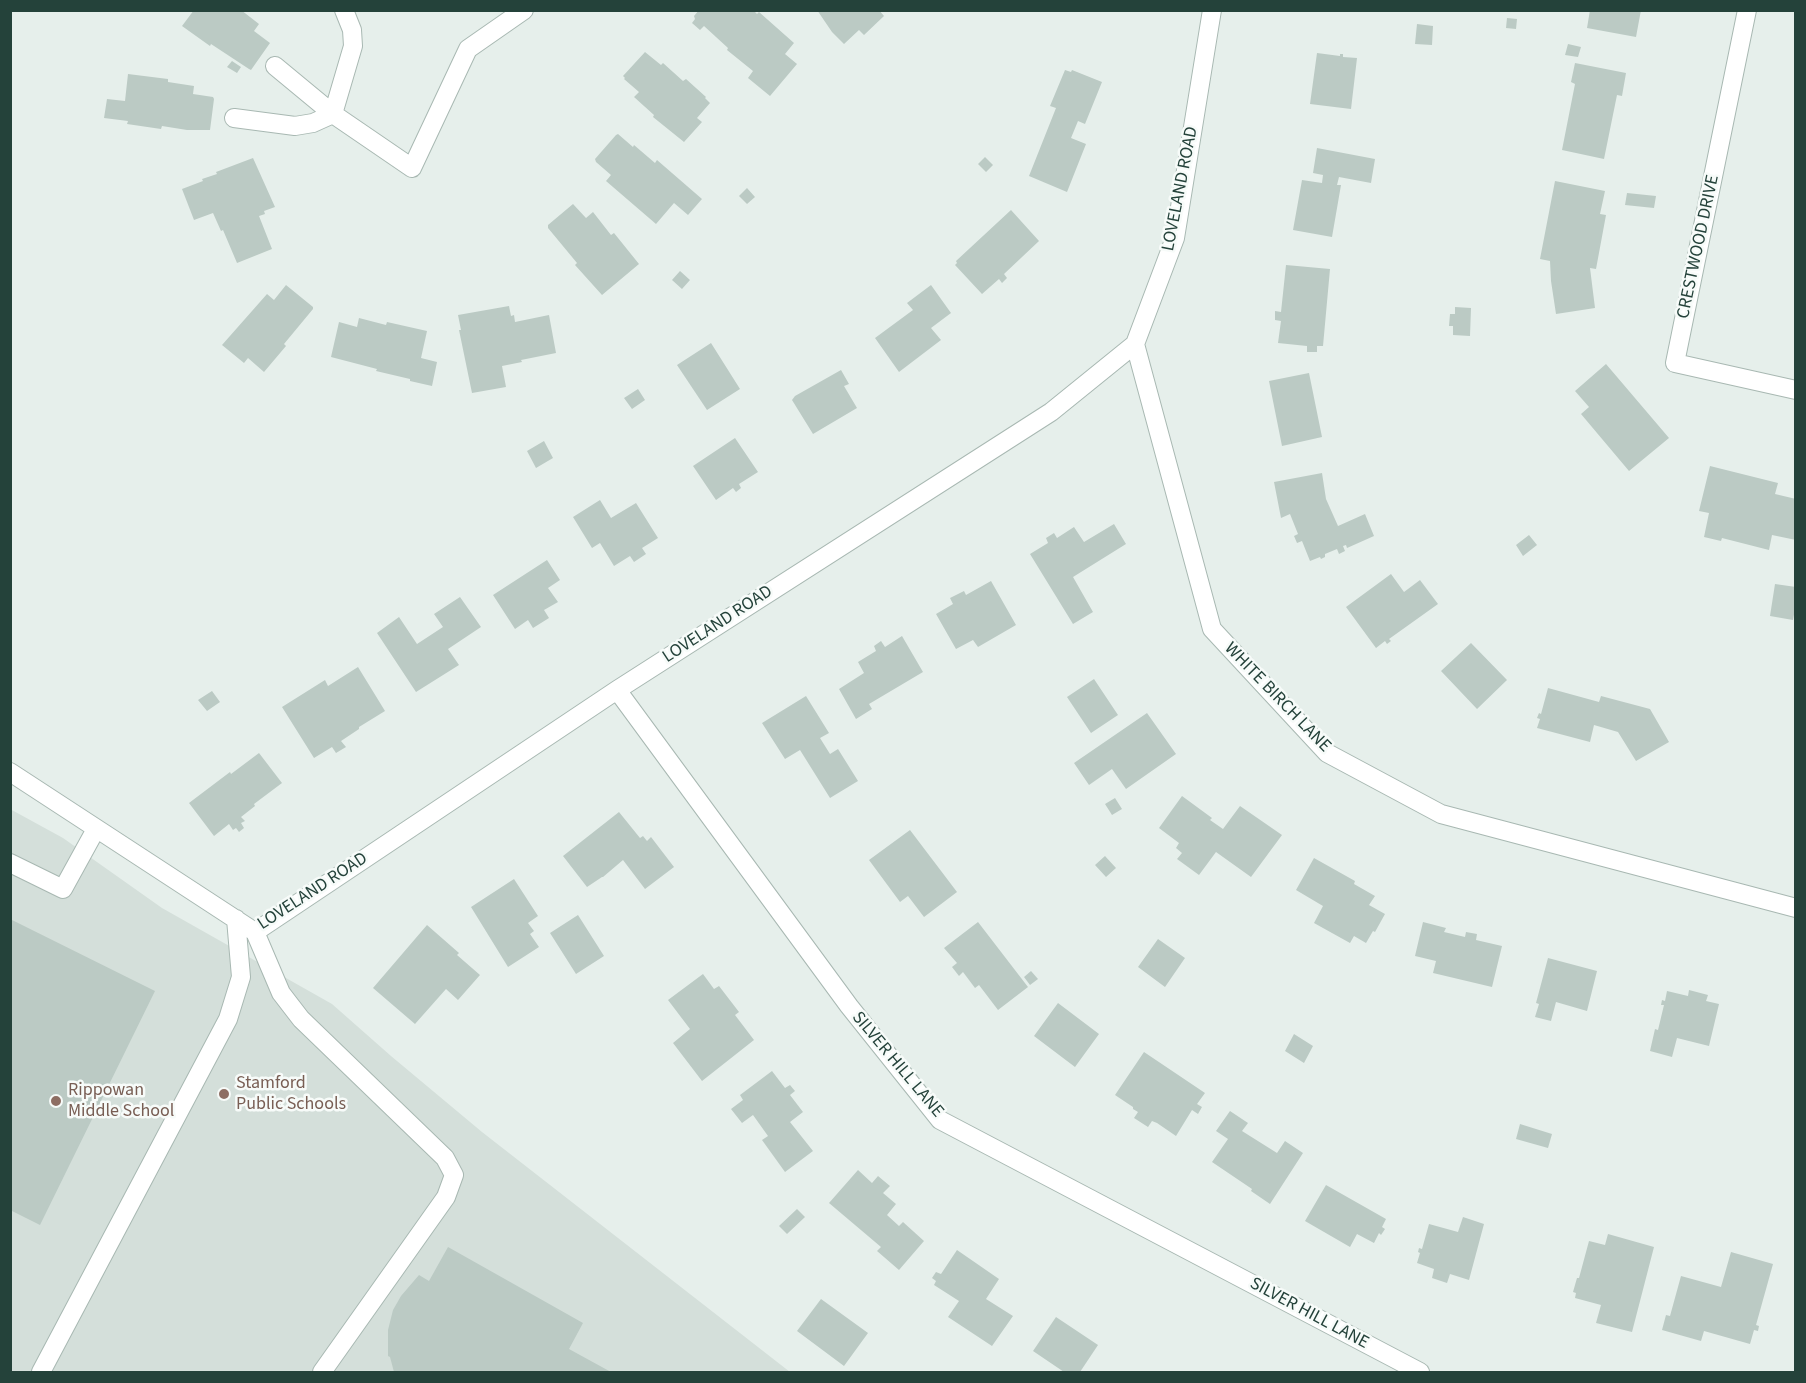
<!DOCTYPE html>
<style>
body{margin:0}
#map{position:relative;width:1806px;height:1383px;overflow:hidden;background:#e6efeb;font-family:"Source Sans 3",sans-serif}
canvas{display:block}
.frame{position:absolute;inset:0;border:12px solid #24423a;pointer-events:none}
</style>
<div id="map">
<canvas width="1806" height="1383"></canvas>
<div class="frame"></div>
</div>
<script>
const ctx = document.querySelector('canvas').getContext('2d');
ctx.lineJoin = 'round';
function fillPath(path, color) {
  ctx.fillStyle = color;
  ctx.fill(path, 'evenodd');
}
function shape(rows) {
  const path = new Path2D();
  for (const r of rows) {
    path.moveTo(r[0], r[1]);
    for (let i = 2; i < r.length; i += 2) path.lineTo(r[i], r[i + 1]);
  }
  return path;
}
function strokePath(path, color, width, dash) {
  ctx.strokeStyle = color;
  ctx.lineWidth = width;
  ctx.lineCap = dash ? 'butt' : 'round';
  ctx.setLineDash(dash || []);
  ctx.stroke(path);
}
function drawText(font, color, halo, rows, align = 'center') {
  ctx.font = font + ' "Source Sans 3",sans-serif';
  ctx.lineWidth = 5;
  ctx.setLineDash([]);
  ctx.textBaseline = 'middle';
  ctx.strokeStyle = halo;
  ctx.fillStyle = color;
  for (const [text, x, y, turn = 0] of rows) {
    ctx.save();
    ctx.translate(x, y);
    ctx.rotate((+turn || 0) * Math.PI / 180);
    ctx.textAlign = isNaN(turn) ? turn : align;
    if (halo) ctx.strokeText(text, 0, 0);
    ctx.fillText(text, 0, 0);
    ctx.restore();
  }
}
const built = shape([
 [10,809,63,838,162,908,332,1004,391,1056,482,1132,790,1372,11,1372]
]);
const building = shape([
 [194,10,241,10,259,24,254,31,270,43,251,70,249,69,211,44,210,46,182,26],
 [699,10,753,10,757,14,759,12,794,43,785,54,797,64,770,96,748,78,753,71,727,50,728,48,704,26,700,30,692,23,695,19,694,16],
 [817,10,879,10,884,16,864,35,859,30,844,44,832,32],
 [1590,10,1641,10,1636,37,1587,28],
 [1507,18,1517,19,1516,29,1506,28],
 [1417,24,1433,26,1432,45,1415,44],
 [1568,44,1581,47,1578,57,1565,55],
 [645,52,661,65,663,63,683,81,686,79,706,97,705,98,710,103,697,118,702,122,684,142,653,117,654,115,634,97,639,92,624,79,625,78,623,76],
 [1317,53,1340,56,1340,54,1343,54,1343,57,1357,58,1351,109,1310,104],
 [232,61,241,67,237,73,227,67],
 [1575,63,1626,73,1622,96,1617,95,1604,159,1562,150,1575,84,1571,82],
 [1065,70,1071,72,1072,70,1102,82,1085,124,1078,121,1071,138,1086,144,1067,192,1029,176,1056,108,1050,106],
 [128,74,168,79,168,82,194,86,193,94,213,97,214,99,210,130,187,130,162,126,161,129,127,124,128,121,104,118,107,99,125,101],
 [618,134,633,147,634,145,655,163,657,160,702,199,688,215,674,203,656,224,606,181,611,175,596,162,595,159,616,135],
 [1317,148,1375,159,1371,183,1339,177,1337,185,1341,185,1332,237,1293,230,1302,180,1322,183,1323,175,1313,173],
 [985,157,993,165,986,172,978,164],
 [253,158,275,207,264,211,265,214,259,216,272,249,237,263,223,230,221,231,213,213,194,220,182,189,203,181,202,179,217,174,216,172],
 [1555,181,1605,191,1600,214,1606,215,1596,269,1590,268,1595,308,1556,314,1551,281,1550,261,1540,259],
 [747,188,755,197,747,204,739,196],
 [1627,193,1656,196,1654,208,1625,205],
 [573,204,586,218,593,212,611,235,614,233,639,264,602,295,575,265,577,263,548,228,548,225],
 [1011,210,1039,241,1004,274,1007,278,1002,283,999,279,982,294,955,265,957,263,956,261],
 [1286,265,1330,269,1323,346,1317,346,1317,352,1307,352,1307,346,1278,343,1281,321,1275,320,1275,311,1281,312],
 [680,271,690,280,682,289,672,280],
 [286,285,313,307,313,309,284,344,286,346,264,372,248,358,244,363,222,345,267,294,274,300],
 [931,285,951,313,931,328,941,340,899,372,875,338,913,310,907,303],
 [509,306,511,316,514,315,515,322,549,315,556,353,521,360,522,362,502,366,506,387,472,393,459,330,461,330,458,315],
 [1455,307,1471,308,1470,336,1453,335,1453,326,1449,326,1450,314,1455,314],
 [359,318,386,325,387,322,427,331,421,358,437,362,432,386,410,381,410,379,376,371,377,369,331,357,339,322,357,327],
 [711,343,740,389,707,410,677,365],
 [1606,364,1669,438,1629,471,1581,414,1589,407,1575,391],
 [841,370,849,384,844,386,857,408,813,434,792,400,795,396],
 [1309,373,1322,437,1282,446,1269,381],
 [638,389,645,400,632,409,624,398],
 [735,438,758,472,739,484,741,488,736,492,733,488,716,500,693,466],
 [544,441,553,458,536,468,527,451],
 [1710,466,1778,483,1775,494,1796,499,1796,540,1772,535,1769,550,1722,538,1721,541,1704,537,1709,513,1699,511],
 [1322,473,1326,499,1338,526,1365,514,1374,536,1347,548,1346,545,1343,546,1345,551,1339,554,1337,549,1325,554,1325,557,1321,559,1320,557,1310,561,1302,541,1297,543,1294,536,1298,534,1290,514,1281,518,1274,482],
 [600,500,611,518,636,503,658,538,642,548,646,554,634,562,630,556,614,566,600,543,592,548,573,517],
 [1114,524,1126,544,1073,577,1093,612,1073,624,1030,554,1048,543,1046,538,1054,533,1057,538,1074,527,1084,542],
 [1529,535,1537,545,1523,556,1516,545],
 [547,560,560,580,548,588,558,602,544,610,549,618,533,628,528,620,515,629,493,595],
 [1391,574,1404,592,1420,580,1438,604,1389,639,1391,641,1387,644,1385,641,1376,648,1346,607],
 [991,581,1016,625,978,647,973,640,956,649,936,614,953,604,950,598,964,591,966,595],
 [1775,584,1796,587,1796,604,1793,620,1770,616],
 [460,597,481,627,448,649,459,665,416,692,377,633,399,617,417,644,443,627,434,614],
 [902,636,923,672,869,704,872,709,856,719,839,689,864,673,858,662,876,651,874,646,881,641,885,647],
 [1471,643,1507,680,1477,709,1441,671],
 [358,667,385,711,359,727,359,729,341,741,346,747,336,753,332,747,314,758,282,707,325,680,328,686],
 [1094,679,1118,715,1091,733,1067,697],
 [1548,688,1599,702,1601,696,1650,709,1669,742,1636,761,1618,732,1594,725,1590,742,1537,728,1540,719,1537,718,1539,713,1541,714],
 [212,691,220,702,207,711,198,700],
 [806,696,829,733,820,738,830,754,838,749,858,781,830,798,800,750,785,759,762,723],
 [1147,713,1176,754,1126,789,1112,769,1089,785,1074,763],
 [259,753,282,783,254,804,255,806,241,817,245,821,241,823,244,828,239,832,236,828,233,830,229,824,214,836,189,803,230,772,231,774],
 [1182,796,1212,818,1210,820,1223,829,1240,806,1282,835,1251,877,1216,852,1199,875,1177,859,1182,853,1176,848,1179,843,1159,828],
 [1115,798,1122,809,1112,815,1105,804],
 [619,812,640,838,643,836,647,841,651,837,674,867,645,889,623,860,603,877,602,877,587,887,563,856],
 [910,830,957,892,924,917,908,896,900,902,869,860],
 [1105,856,1116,868,1106,877,1095,865],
 [1314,858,1355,881,1354,884,1375,896,1369,905,1385,914,1375,932,1373,931,1366,943,1354,936,1350,943,1314,923,1323,906,1296,890],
 [514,879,538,916,528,923,534,931,530,934,539,947,508,967,471,907],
 [578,915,604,956,576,974,550,933],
 [10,919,155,991,40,1225,10,1210],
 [978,922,1028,987,998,1010,979,985,975,988,963,972,959,976,952,967,957,963,944,948],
 [1423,922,1446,928,1444,932,1465,937,1466,932,1477,934,1476,940,1502,946,1492,987,1433,973,1436,961,1415,956],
 [427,925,459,953,457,955,480,975,458,1000,446,989,415,1024,373,988],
 [1158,939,1185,958,1165,987,1138,967],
 [1548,958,1597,971,1587,1011,1556,1002,1551,1021,1535,1017,1539,1004,1536,1003],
 [1031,971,1038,979,1030,985,1024,977],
 [703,974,714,989,719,986,739,1012,735,1015,754,1040,702,1081,673,1043,690,1029,668,1000],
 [1689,990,1708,995,1706,1001,1719,1004,1709,1046,1677,1038,1672,1057,1650,1051,1655,1029,1658,1030,1664,1005,1661,1005,1662,1000,1665,1001,1667,991,1688,996],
 [1058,1003,1099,1034,1075,1067,1034,1036],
 [1294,1034,1313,1046,1304,1063,1285,1051],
 [1144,1052,1205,1093,1197,1104,1202,1107,1198,1114,1192,1110,1176,1136,1157,1123,1152,1121,1148,1127,1134,1118,1138,1112,1133,1109,1133,1107,1115,1095],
 [772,1071,785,1088,790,1085,795,1091,790,1095,803,1112,790,1122,813,1151,785,1172,762,1140,768,1136,753,1115,742,1123,731,1109,743,1100,740,1095],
 [1230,1111,1248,1123,1242,1131,1277,1153,1285,1141,1303,1153,1270,1204,1251,1191,1252,1189,1212,1162,1228,1139,1216,1131],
 [1520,1124,1552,1134,1548,1148,1516,1139],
 [858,1170,872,1183,878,1176,890,1186,883,1193,896,1204,887,1215,899,1226,903,1222,924,1241,899,1270,877,1251,881,1247,829,1203],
 [1326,1185,1386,1219,1382,1227,1385,1229,1381,1235,1379,1233,1374,1243,1357,1234,1350,1247,1305,1221],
 [797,1209,805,1217,787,1234,779,1226],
 [1463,1217,1484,1224,1469,1280,1450,1274,1447,1283,1432,1278,1434,1269,1417,1263,1420,1253,1418,1252,1419,1248,1422,1249,1429,1224,1458,1232],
 [1608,1234,1654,1247,1632,1332,1596,1323,1601,1305,1575,1298,1576,1293,1573,1292,1577,1278,1579,1278,1589,1241,1605,1245],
 [448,1247,583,1323,569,1349,611,1372,394,1372,390,1357,388,1356,388,1330,393,1310,401,1296,419,1275,429,1281],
 [957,1250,999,1279,986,1299,1013,1316,992,1346,948,1317,959,1301,934,1285,936,1281,932,1278,936,1272,941,1274],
 [1731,1252,1773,1264,1756,1325,1759,1326,1758,1331,1754,1330,1750,1344,1704,1331,1701,1341,1662,1330,1666,1315,1670,1316,1681,1276,1721,1287],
 [821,1299,868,1333,844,1366,797,1331],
 [1056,1317,1098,1345,1080,1372,1064,1372,1033,1351]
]);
const minor = shape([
 [1747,10,1675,363,1796,390],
 [275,66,333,114,353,46,352,30,344,10],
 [234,118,295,126,313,123,333,114,412,168,468,49,524,10],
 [1135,344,1212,629,1327,753,1441,814,1796,908],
 [617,690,849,1006,940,1120,1420,1372],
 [10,772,255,932,617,690,1051,412,1135,344,1175,238,1212,10],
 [10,863,63,889,96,829],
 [255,932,281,993,301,1019,445,1158,454,1175,446,1197,322,1372],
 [41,1372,228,1019,241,977,236,919]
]);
const markers = [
 [224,1094,6,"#8d6e63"],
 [56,1101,6,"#8d6e63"]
];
const streetNames = [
 ["LOVELAND ROAD",1181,189,-79],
 ["CRESTWOOD DRIVE",1699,247,-78],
 ["LOVELAND ROAD",718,625,-33],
 ["WHITE BIRCH LANE",1277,698,46],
 ["LOVELAND ROAD",313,892,-33],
 ["SILVER HILL LANE",897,1065,50],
 ["SILVER HILL LANE",1309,1314,28]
];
const educationNames = [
 ["Stamford",236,1084],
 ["Public Schools",236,1105],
 ["Rippowan",68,1091],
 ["Middle School",68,1112]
];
fillPath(built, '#d4dfda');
fillPath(building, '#bbcac4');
strokePath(minor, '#a8b8b2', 20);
strokePath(minor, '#fff', 18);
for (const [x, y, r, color] of markers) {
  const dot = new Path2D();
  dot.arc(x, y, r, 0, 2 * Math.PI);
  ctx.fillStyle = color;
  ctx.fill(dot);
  strokePath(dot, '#f7fbf9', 2);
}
drawText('18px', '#24423a', '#f7fbf9', streetNames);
drawText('18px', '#785e54', '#f7fbf9', educationNames, 'left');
</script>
